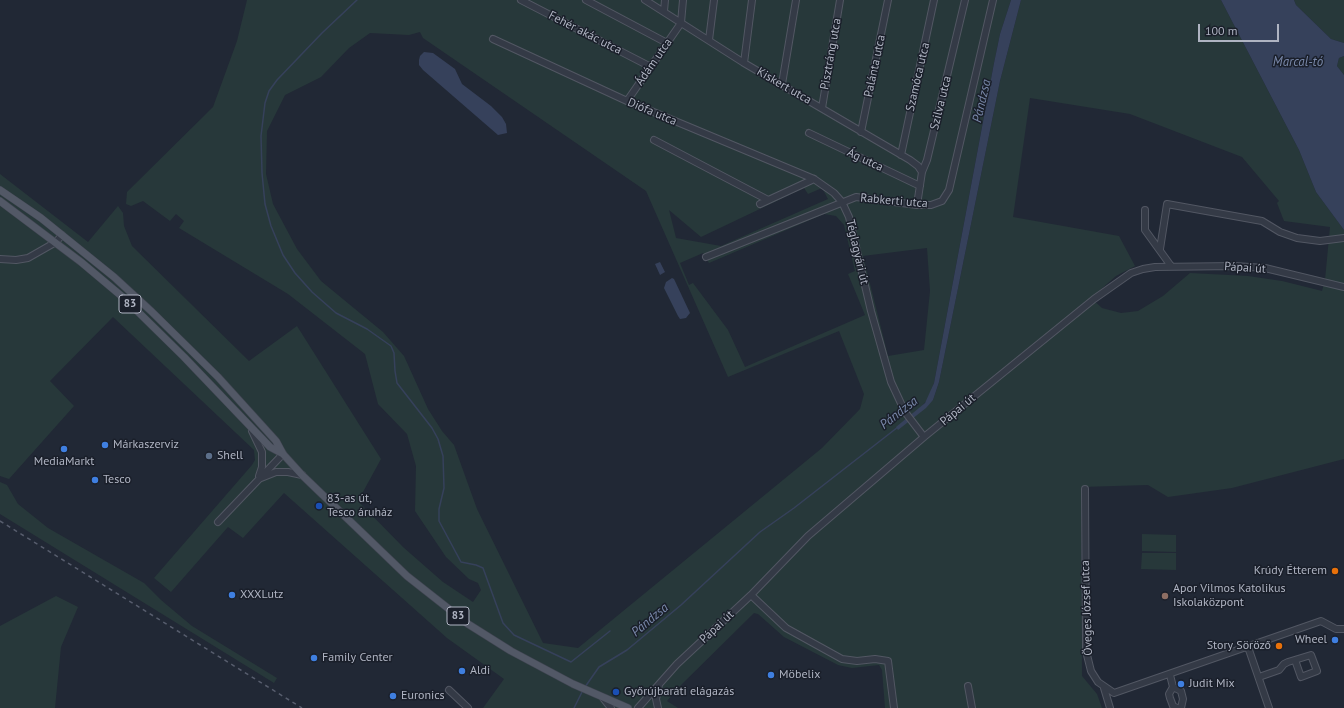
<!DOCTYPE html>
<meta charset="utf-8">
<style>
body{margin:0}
#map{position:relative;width:1344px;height:708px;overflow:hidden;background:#212835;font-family:"PT Sans",sans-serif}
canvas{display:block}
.scale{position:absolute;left:1198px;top:24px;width:81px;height:18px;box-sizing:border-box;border:2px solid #afb4c2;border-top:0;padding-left:5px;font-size:12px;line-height:14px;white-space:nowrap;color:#afb4c2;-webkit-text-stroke:3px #1a1f2a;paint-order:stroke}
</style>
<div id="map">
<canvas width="1344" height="708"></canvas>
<div class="scale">100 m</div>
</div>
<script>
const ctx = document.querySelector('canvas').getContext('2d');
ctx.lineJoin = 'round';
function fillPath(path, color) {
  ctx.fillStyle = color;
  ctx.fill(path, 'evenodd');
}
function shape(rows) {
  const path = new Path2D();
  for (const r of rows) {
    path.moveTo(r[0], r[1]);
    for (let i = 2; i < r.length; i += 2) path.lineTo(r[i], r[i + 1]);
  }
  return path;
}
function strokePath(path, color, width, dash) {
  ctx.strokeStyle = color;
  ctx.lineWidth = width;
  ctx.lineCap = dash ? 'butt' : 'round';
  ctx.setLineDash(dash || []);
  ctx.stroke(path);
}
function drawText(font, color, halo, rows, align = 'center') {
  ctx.font = font + ' "PT Sans",sans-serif';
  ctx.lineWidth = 3;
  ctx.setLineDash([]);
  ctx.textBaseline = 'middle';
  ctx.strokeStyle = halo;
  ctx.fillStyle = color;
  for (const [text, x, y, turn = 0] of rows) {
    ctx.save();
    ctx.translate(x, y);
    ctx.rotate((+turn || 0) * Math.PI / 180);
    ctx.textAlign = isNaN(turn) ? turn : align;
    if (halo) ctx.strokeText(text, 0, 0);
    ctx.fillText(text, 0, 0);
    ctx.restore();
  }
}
const green = shape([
 [247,0,1011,0,1000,34,994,63,934,383,928,399,921,407,933,400,939,382,1000,81,1021,0,1221,0,1299,150,1316,192,1344,230,1344,459,1232,488,1168,497,1148,485,1081,487,1082,676,1097,694,1102,708,885,708,882,670,879,665,852,668,838,665,784,637,758,614,754,613,677,689,667,701,678,708,483,708,504,679,447,638,284,493,243,538,228,527,171,592,154,578,252,465,255,460,254,450,113,317,50,381,74,406,9,479,0,476,0,174,88,242,118,206,123,213,124,226,132,246,249,361,297,326,381,459,358,501,403,547,443,582,473,602,481,590,478,583,469,579,446,557,415,511,416,466,407,434,378,404,365,354,288,294,179,228,184,221,176,214,170,221,143,201,131,206,126,204,127,192,213,107,237,41],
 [420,32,423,38,646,191,728,377,839,331,864,394,860,409,822,448,578,648,543,643,477,509,454,445,442,431,428,409,404,356,383,332,321,281,297,249,273,204,266,174,267,131,285,95,321,77,349,48,370,33,409,35],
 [1030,98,1130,114,1242,157,1279,201,1277,203,1284,221,1330,227,1325,280,1322,291,1282,281,1248,276,1190,273,1163,296,1138,311,1121,313,1102,308,1091,298,1116,276,1135,266,1119,236,1013,217],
 [804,188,808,194,822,188,828,199,721,246,676,238,669,210,701,237],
 [824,214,836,216,844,225,855,271,848,274,865,315,745,367,728,330,693,283,689,285,680,263,703,253,709,263],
 [927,248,930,291,924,350,888,356,863,256],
 [1294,0,1344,0,1344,43,1331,39,1296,5],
 [1344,56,1344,75,1337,66,1339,58],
 [0,482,7,485,18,504,48,528,144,583,161,600,192,626,277,678,274,683,0,514],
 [1142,534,1176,535,1176,552,1142,551],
 [1142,553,1176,553,1176,570,1141,569],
 [56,596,78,607,61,647,55,708,0,708,0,626]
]);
const water = shape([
 [1011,0,1021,0,1000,81,939,382,933,400,926,408,898,430,896,427,925,403,934,383,994,63,1000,34],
 [1221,0,1294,0,1296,5,1331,39,1344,43,1344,56,1339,58,1337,66,1344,75,1344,230,1316,192,1299,150],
 [424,52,433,53,455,69,462,84,491,106,502,117,506,124,507,133,498,135,423,70,419,65,419,60,420,56],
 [660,262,665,272,660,275,655,264],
 [672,278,674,279,690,313,686,318,680,319,678,316,664,288,666,282]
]);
const stream = shape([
 [357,0,322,33,277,80,269,91,265,103,261,136,262,173,265,204,271,226,283,255,295,273,312,292,336,313,367,329,391,346,394,353,395,371,397,383,432,428,438,439,443,456,444,488,439,509,439,521,461,562,476,565,483,568,503,623,514,635,571,662,610,631],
 [585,687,599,667,627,650,681,605,760,532,794,508,898,427],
 [574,708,583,690]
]);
const minor = shape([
 [521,0,649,66],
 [586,0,667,43],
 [645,0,744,63,910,160,918,166,922,172],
 [664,11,665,0],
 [493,39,627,101,814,179,834,193,842,202,849,217,871,311,891,382,905,412,924,437],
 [709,40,714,0],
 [744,63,752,0],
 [782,84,796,0],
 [627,101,681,23,683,0],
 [822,108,840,0],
 [861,132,888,0],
 [809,133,920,186],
 [654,140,768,200],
 [901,155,934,0],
 [760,204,814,179],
 [917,205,922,172,927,160,965,0],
 [1145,210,1145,230,1171,266],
 [1160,249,1167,204,1262,221,1280,232,1297,238,1320,241,1344,238],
 [706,257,856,197,917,205,931,205,942,201,949,190,993,0],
 [0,259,16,260,28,258,56,242,62,235],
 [252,431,262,452,262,467,259,476],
 [261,478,276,472,288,472,302,475],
 [1085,489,1086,651,1091,671,1098,682,1114,693,1321,621,1336,629,1344,629],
 [218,522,283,454],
 [751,595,786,628,842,659,857,661,875,659,888,661,894,708],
 [1248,647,1269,708],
 [1170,675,1173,687,1169,694,1170,698,1173,706,1177,708],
 [1259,677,1279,670,1284,664,1288,662,1311,655,1317,671,1301,677,1295,660],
 [968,686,972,708],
 [1173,687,1181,691,1183,699,1181,708],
 [1104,688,1110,708],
 [449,690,468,708],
 [603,698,611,708],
 [638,708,677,664,751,595,808,536,924,437,1094,299,1131,273,1143,269,1155,267,1235,266,1265,268,1344,287],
 [658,708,656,699,659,685]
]);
const major = shape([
 [0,190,41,218,114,277,151,311,218,377,276,441,283,454,302,475,407,576,468,624,511,651,573,684,628,708],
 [0,201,81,262,125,299,184,357,270,447,283,454]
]);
const rail = shape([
 [0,521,302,708]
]);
const markers = [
 [105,445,4,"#3f7fe0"],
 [64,449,4,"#3f7fe0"],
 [209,456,4,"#5c6f8a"],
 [95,480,4,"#3f7fe0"],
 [319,506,4,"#1a4fb4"],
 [1335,571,4,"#e8710a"],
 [232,595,4,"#3f7fe0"],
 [1165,596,4,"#8d6e63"],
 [1335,640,4,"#3f7fe0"],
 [1279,646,4,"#e8710a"],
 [314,658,4,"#3f7fe0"],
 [462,671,4,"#3f7fe0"],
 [771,675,4,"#3f7fe0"],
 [1181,684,4,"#3f7fe0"],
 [616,692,4,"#1a4fb4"],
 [393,696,4,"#3f7fe0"]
];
const shields = [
 [130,304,22],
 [458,616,22]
];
const shieldNames = [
 ["83",130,304],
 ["83",458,616]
];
const streetNames = [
 ["Fehér akác utca",585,33,27],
 ["Pisztráng utca",831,54,-80],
 ["Ádám utca",654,62,-55],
 ["Palánta utca",875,66,-78],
 ["Szamóca utca",918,77,-77],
 ["Kiskert utca",784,86,30],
 ["Szilva utca",941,103,-76],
 ["Diófa utca",652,112,23],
 ["Ág utca",865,160,25],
 ["Rabkerti utca",894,201,5],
 ["Téglagyári út",857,252,77],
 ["Pápai út",1245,268,4],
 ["Pápai út",958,410,-40],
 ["Öveges József utca",1087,608,-92],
 ["Pápai út",717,627,-43]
];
const poiNames = [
 ["Márkaszerviz",113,445],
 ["Shell",217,456],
 ["MediaMarkt",64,462,"center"],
 ["Tesco",103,480],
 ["83-as út,",327,499],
 ["Tesco áruház",327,513],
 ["Krúdy Étterem",1327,571,"right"],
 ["Apor Vilmos Katolikus",1173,589],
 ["Iskolaközpont",1173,603],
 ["XXXLutz",240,595],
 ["Wheel",1327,640,"right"],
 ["Story Söröző",1271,646,"right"],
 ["Family Center",322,658],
 ["Aldi",470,671],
 ["Möbelix",779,675],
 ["Judit Mix",1189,684],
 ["Győrújbaráti elágazás",624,692],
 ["Euronics",401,696]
];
const waterNames = [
 ["Marcal-tó",1298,62],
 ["Pándzsa",982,101,-77],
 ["Pándzsa",899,413,-38],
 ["Pándzsa",650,620,-40]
];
fillPath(green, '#27383a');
fillPath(water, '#36415b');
strokePath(stream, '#36415b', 1.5);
strokePath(minor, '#525763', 8);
strokePath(major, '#3e434f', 8);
strokePath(minor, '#343a46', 6);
strokePath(major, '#525866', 7);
strokePath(rail, '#575d6d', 1.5, [4, 4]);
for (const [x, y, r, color] of markers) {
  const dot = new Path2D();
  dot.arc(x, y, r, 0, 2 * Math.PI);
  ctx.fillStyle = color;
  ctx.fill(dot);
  strokePath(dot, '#1a1f2a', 1.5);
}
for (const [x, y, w] of shields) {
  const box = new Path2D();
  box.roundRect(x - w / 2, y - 9, w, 18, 3);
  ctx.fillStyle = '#1a1f2a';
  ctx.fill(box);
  strokePath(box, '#afb4c2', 1);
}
drawText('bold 11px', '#afb4c2', null, shieldNames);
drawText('12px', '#afb4c2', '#1a1f2a', streetNames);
drawText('12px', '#afb4c2', '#1a1f2a', poiNames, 'left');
drawText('italic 13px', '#7988a9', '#1a1f2a', waterNames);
</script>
